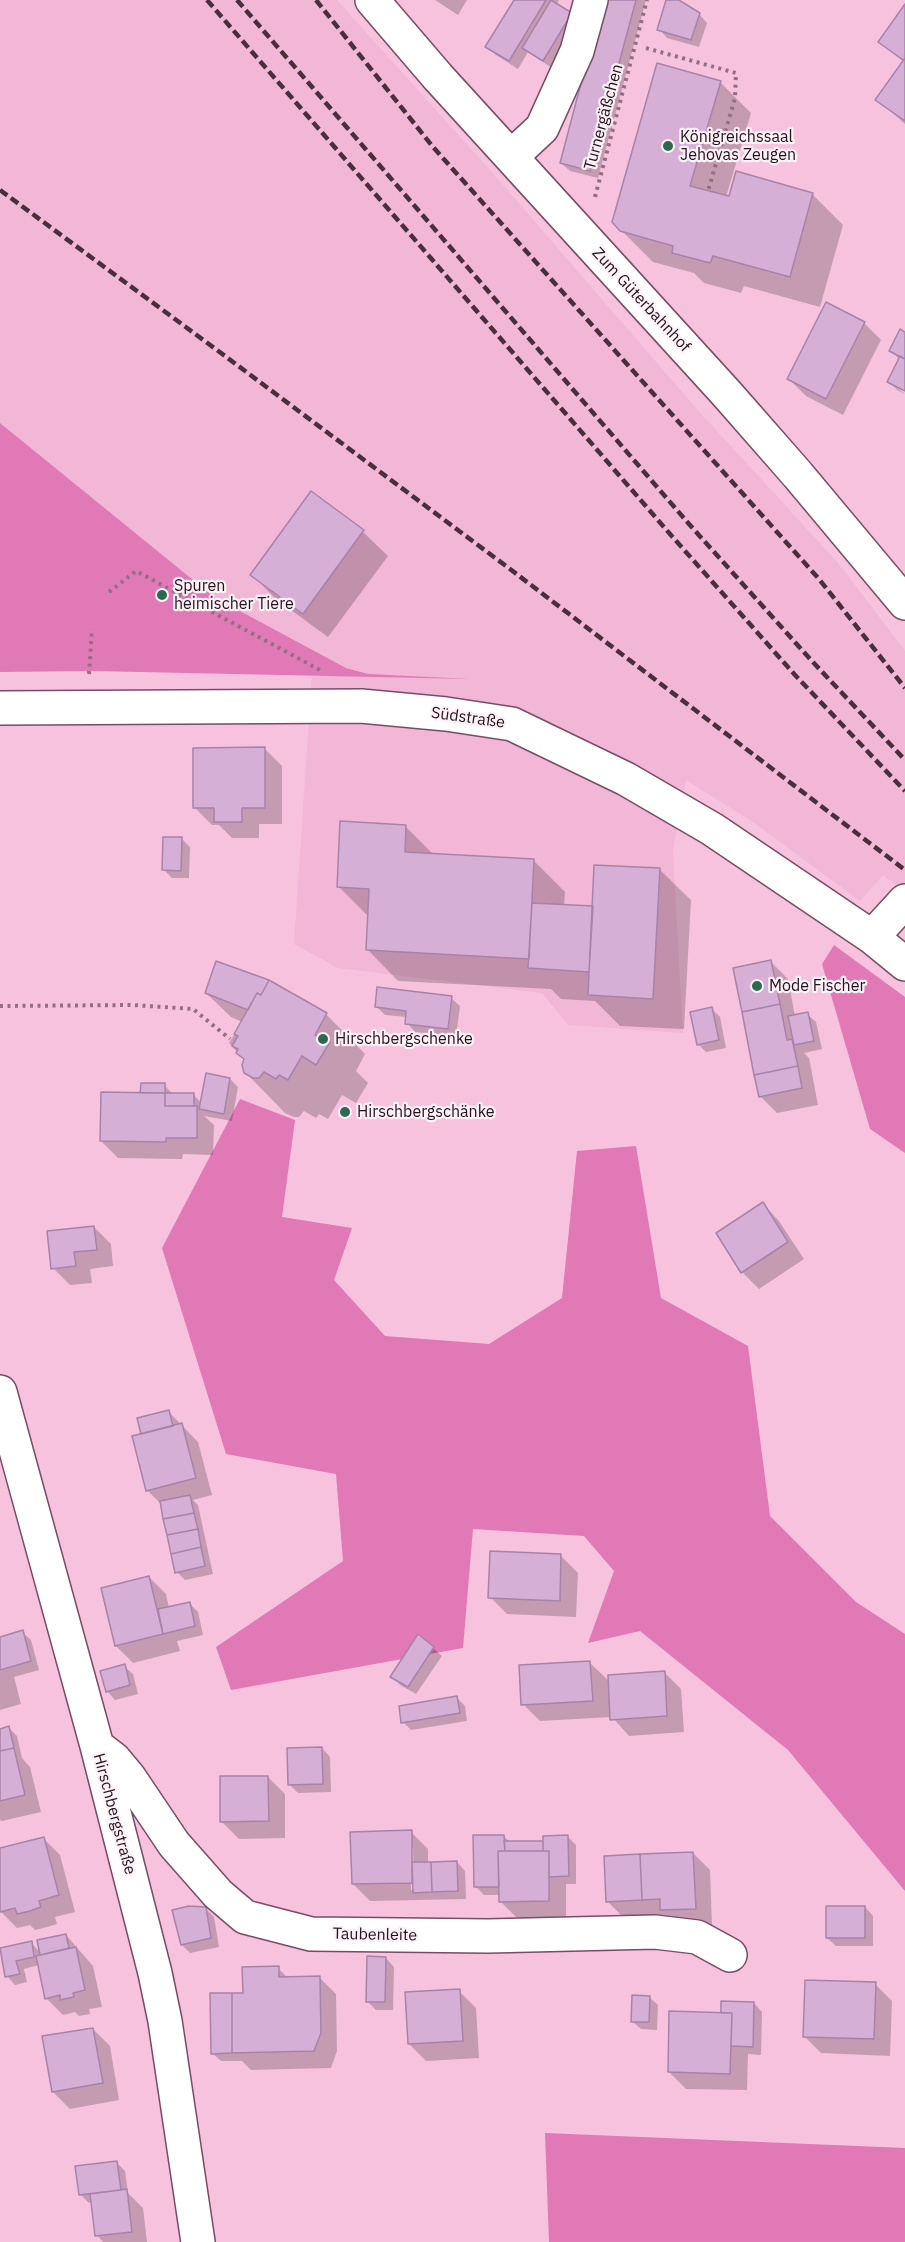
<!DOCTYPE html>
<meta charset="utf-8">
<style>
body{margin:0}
canvas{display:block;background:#f6c2de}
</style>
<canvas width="905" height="2242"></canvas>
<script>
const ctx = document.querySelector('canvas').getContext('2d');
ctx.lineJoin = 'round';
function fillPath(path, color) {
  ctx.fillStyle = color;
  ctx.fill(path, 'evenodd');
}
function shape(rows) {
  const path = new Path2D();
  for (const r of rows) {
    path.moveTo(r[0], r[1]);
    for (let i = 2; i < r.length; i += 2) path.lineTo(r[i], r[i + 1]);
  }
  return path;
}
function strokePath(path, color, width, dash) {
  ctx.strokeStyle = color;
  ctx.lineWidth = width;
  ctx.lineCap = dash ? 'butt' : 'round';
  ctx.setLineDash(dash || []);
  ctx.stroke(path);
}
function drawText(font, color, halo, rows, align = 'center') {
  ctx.font = font + ' "IBM Plex Sans",sans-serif';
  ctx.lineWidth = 4.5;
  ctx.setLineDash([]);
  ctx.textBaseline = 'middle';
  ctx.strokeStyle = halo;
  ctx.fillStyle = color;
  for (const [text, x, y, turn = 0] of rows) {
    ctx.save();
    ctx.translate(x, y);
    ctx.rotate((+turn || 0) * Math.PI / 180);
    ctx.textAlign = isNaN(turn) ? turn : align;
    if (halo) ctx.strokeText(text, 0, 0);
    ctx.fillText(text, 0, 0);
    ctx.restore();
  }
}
const built = shape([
 [0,0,337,0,497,178,695,407,839,564,905,651,905,892,883,875,860,901,753,822,686,780,673,851,683,1033,568,1025,542,993,338,968,294,944,312,675,432,678,368,674,346,668,214,597,0,423]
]);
const green = shape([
 [0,423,214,597,346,668,368,674,470,679,93,671,0,672],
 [834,945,905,997,905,1153,870,1129,822,964],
 [240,1099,295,1120,282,1217,352,1228,334,1280,385,1336,489,1344,562,1298,577,1151,636,1146,661,1298,748,1346,770,1516,856,1602,905,1634,905,1891,788,1750,640,1631,588,1643,614,1571,584,1536,473,1529,463,1648,231,1690,216,1647,343,1561,336,1474,226,1454,162,1248],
 [545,2133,905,2148,905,2242,549,2242]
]);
const shadow = shape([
 [435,0,467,0,458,15],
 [515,0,559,0,556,5,580,22,552,68,528,52,518,69,496,55,487,47],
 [605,0,646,0,598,178,570,171,561,163],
 [667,0,676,0,699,14,707,23,699,47,667,38,659,29],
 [905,7,905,124,877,99,904,62,880,42],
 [720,82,751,113,726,197,812,194,843,225,820,307,744,286,741,293,704,283,694,273,653,262,621,230],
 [864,323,881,340,843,415,806,396,789,379],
 [905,333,905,389,897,385,897,388,905,394,897,390,889,381,899,359,891,351],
 [311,493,363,532,388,556,328,637,276,599,252,575],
 [265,749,282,766,282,824,259,824,259,838,232,838,219,825,212,825,195,808],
 [405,826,435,856,534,861,565,892,564,906,594,908,660,870,691,900,684,1029,620,1026,595,1001,561,999,551,989,398,981,368,950,369,917,338,886],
 [182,839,190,847,189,878,172,878,164,870],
 [771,962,788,979,795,1016,807,1014,816,1022,822,1049,804,1053,809,1058,818,1105,777,1113,760,1096],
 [206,993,326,1014,365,1054,356,1071,368,1083,356,1103,342,1095,328,1119,319,1114,316,1118,304,1111,299,1117,294,1117,285,1113,245,1072,245,1061,229,1043,242,1022,231,1017],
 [451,998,460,1006,456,1036,415,1032,407,1023,407,1017,385,1015,376,1006],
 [712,1009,720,1017,726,1048,706,1052,698,1044],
 [230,1079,238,1087,232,1121,204,1116,214,1125,213,1155,183,1154,182,1159,118,1158,101,1141,144,1094,164,1085,173,1094,194,1095,201,1103],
 [763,1204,779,1221,804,1259,759,1289,742,1272],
 [94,1227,111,1244,113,1266,90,1269,92,1283,70,1285,53,1268],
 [168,1411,198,1442,212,1495,193,1500,198,1505,213,1574,185,1580,177,1572,162,1505,147,1490,142,1435],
 [561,1556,578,1573,576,1617,507,1614,490,1597],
 [149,1577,166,1594,169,1608,189,1603,198,1612,203,1635,177,1641,180,1651,133,1663,116,1646],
 [22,1632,31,1640,39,1670,14,1677,21,1704,0,1710,0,1638],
 [433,1648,442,1656,416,1694,400,1685,392,1676],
 [589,1662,610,1682,664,1672,681,1689,684,1732,629,1736,612,1717,540,1721,523,1704],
 [124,1666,133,1674,138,1694,115,1700,107,1691],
 [457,1698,465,1706,467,1721,411,1730,403,1722],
 [9,1728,17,1736,22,1758,30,1767,41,1812,2,1821,0,1820,0,1730],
 [322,1748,330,1757,331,1792,298,1793,289,1784],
 [268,1777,285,1794,285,1838,239,1839,222,1822],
 [411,1832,428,1849,428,1863,457,1862,465,1871,466,1899,370,1901,353,1884],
 [410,1847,413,1847,414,1890,411,1890],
 [504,1836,510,1843,544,1845,568,1837,576,1845,576,1884,566,1884,566,1918,517,1918,500,1901,500,1895,484,1895,476,1887],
 [43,1838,60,1855,75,1912,55,1917,57,1924,47,1927,35,1930,30,1925,17,1928,0,1911,0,1850],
 [693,1853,710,1870,712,1926,679,1927,668,1916,624,1918,607,1901],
 [865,1907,873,1916,873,1946,836,1946,827,1938],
 [205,1908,214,1917,219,1947,190,1953,182,1945],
 [66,1935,93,1966,102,2007,89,2009,90,2014,79,2016,75,2012,63,2015,46,1998,39,1965,24,1969,27,1982,15,1985,7,1976,1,1950,31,1943,41,1953],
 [386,1958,394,1967,393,2010,376,2010,367,2001],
 [278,1968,288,1978,319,1977,336,1994,337,2051,331,2068,251,2070,242,2061,221,2061,212,2053,244,1994],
 [875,1984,892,2001,890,2056,821,2053,804,2036],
 [459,1991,476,2008,479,2058,426,2061,409,2044],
 [649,1997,658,2005,657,2030,641,2029,632,2021],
 [754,2003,762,2012,761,2055,748,2054,747,2090,686,2089,669,2072,722,2014],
 [93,2029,110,2046,119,2100,70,2109,53,2092],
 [117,2163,125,2171,128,2193,143,2208,147,2242,103,2242,97,2235,93,2202,89,2203,80,2194]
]);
const building = shape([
 [514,0,546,0,509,61,485,47,514,0],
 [551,0,572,13,543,61,522,48,551,0],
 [603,0,636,0,590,171,560,163,603,0],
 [666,0,679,0,700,13,691,40,657,30,666,0],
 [905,4,905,58,903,60,878,42,905,4],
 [905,58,905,121,875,100,905,58],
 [657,63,721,81,690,186,729,196,736,171,813,193,790,277,713,256,710,263,672,253,673,246,620,231,612,222,657,63],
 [826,302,865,322,826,399,787,379,826,302],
 [900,329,905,332,905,359,889,351,900,329],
 [900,356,905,359,905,391,887,382,900,356],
 [311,491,364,530,303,614,250,575,311,491],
 [265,747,265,808,242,808,242,822,214,822,214,808,193,808,193,748,265,747],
 [340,821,406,825,405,852,534,859,529,959,366,950,369,889,337,887,340,821],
 [163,837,182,837,181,871,162,870,163,837],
 [594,865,660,868,653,999,588,995,594,865],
 [532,903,593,906,589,972,528,968,532,903],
 [771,960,780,1004,742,1012,733,968,771,960],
 [216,961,269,980,261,995,257,993,248,1010,205,993,216,961],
 [269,980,327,1013,315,1035,330,1042,316,1065,302,1056,288,1080,279,1075,276,1079,264,1072,259,1078,253,1078,244,1073,242,1065,244,1059,236,1053,238,1049,232,1046,238,1036,234,1034,257,993,261,995,269,980],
 [377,987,452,996,448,1029,405,1024,406,1011,375,1007,377,987],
 [780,1004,787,1040,792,1039,798,1066,754,1075,742,1012,780,1004],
 [712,1007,719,1040,697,1045,690,1012,712,1007],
 [808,1012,814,1041,794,1045,788,1016,808,1012],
 [798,1066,802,1088,759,1097,754,1075,798,1066],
 [206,1073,230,1078,224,1114,199,1109,206,1073],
 [141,1083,165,1083,165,1093,140,1093,141,1083],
 [101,1092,165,1093,165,1106,197,1106,197,1138,166,1138,166,1142,100,1141,101,1092],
 [165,1093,194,1093,194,1106,165,1106,165,1093],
 [763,1202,788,1242,741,1273,716,1233,763,1202],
 [94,1226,97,1250,74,1252,76,1266,51,1269,47,1231,94,1226],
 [169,1410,173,1426,141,1434,137,1418,169,1410],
 [182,1423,196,1478,146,1491,132,1436,182,1423],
 [190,1495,194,1513,163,1519,160,1501,190,1495],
 [194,1513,198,1529,167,1535,163,1519,194,1513],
 [198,1529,201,1547,171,1554,167,1535,198,1529],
 [201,1547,205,1566,175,1573,171,1554,201,1547],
 [490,1551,561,1554,560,1601,488,1598,490,1551],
 [149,1576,163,1634,115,1646,101,1588,149,1576],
 [190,1602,195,1626,163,1634,158,1609,190,1602],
 [23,1630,31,1661,0,1670,0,1637,23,1630],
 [418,1634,434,1647,408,1687,390,1677,418,1634],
 [590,1661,593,1701,521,1705,519,1665,590,1661],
 [125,1664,130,1685,106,1692,100,1671,125,1664],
 [665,1671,667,1716,610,1720,608,1675,665,1671],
 [457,1696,460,1713,401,1723,399,1706,457,1696],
 [9,1726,14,1748,0,1751,0,1729,9,1726],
 [322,1747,323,1784,288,1785,287,1748,322,1747],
 [14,1748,25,1795,0,1801,0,1751,14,1748],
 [220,1776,268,1776,269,1821,220,1822,220,1776],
 [412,1830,412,1883,352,1884,350,1832,412,1830],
 [473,1835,504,1835,505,1851,498,1851,499,1887,474,1887,473,1835],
 [568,1835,569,1876,549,1877,549,1851,543,1851,543,1836,568,1835],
 [44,1837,59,1895,39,1901,41,1907,30,1911,17,1914,15,1908,0,1912,0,1848,44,1837],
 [504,1841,543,1841,543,1851,505,1851,504,1841],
 [498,1851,549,1851,549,1901,499,1902,498,1851],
 [693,1852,696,1909,660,1910,660,1899,642,1900,640,1854,693,1852],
 [640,1854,642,1900,606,1902,604,1856,640,1854],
 [457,1861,458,1891,432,1892,431,1862,457,1861],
 [412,1862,431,1862,432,1892,413,1893,412,1862],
 [189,1906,206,1907,211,1938,181,1945,172,1910,189,1906],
 [826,1906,865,1906,865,1938,826,1938,826,1906],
 [66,1934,69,1948,40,1955,37,1940,66,1934],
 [32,1941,34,1957,16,1961,20,1974,5,1977,0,1948,32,1941],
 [76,1947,85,1990,73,1993,74,1997,60,2000,60,1995,45,1999,36,1956,76,1947],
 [367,1956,386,1957,385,2002,366,2002,367,1956],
 [279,1966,279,1977,320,1976,321,2033,314,2051,232,2053,232,1993,243,1993,242,1967,279,1966],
 [805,1980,876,1982,874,2039,803,2037,805,1980],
 [460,1989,463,2041,408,2044,405,1992,460,1989],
 [210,1993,232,1993,232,2053,211,2054,210,1993],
 [632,1995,650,1996,649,2022,631,2022,632,1995],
 [721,2001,754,2002,753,2047,731,2046,732,2013,721,2013,721,2001],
 [669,2011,732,2013,730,2074,668,2072,669,2011],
 [93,2028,103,2083,52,2092,42,2036,93,2028],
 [117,2161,121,2190,79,2195,75,2166,117,2161],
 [127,2189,132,2232,95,2236,90,2194,127,2189]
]);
const path = shape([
 [646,48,736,73,735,98,708,191],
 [595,197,647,0],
 [109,592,136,571,320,670],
 [89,674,92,629],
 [0,1006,133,1005,193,1009,230,1039]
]);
const minor = shape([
 [372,0,438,77,727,394,798,475,905,603],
 [511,157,542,128,577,51,591,0],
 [0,708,361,706,446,714,512,724,626,779,712,829,872,937,905,964],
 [872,937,905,901],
 [0,1392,97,1746,155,1973,165,2021,198,2242],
 [97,1746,114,1759,129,1777,174,1844,218,1894,245,1917,311,1934,488,1936,655,1932,697,1937,730,1955]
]);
const rail = shape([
 [207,0,670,534,795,675,905,791],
 [237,0,689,524,811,660,905,760],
 [316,0,433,147,819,579,905,688],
 [0,190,221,353,510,569,905,870]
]);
const markers = [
 [668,146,6,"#2d6851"],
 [162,595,6,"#2d6851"],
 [757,986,6,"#2d6851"],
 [323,1039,6,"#2d6851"],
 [345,1112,6,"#2d6851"]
];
const streetNames = [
 ["Turnergäßchen",604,117,-75],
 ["Zum Güterbahnhof",641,300,47],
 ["Südstraße",468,718,8],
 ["Hirschbergstraße",114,1814,75],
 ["Taubenleite",375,1935,1]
];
const poiNames = [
 ["Königreichssaal",680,137],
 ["Jehovas Zeugen",680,155],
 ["Spuren",174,586],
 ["heimischer Tiere",174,604],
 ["Mode Fischer",769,986],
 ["Hirschbergschenke",335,1039],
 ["Hirschbergschänke",357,1112]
];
fillPath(built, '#f2b6d6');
fillPath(green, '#e179b6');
fillPath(shadow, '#0003');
fillPath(building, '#d5afd6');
strokePath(building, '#a883a9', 1.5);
strokePath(minor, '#794c65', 36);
strokePath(path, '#936f83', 4, [3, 4.5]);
strokePath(minor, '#fff', 33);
strokePath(rail, '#472f3c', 4.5, [9, 4.5]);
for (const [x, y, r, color] of markers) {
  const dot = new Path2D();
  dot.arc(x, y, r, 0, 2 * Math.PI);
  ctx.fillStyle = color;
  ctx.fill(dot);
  strokePath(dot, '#fcf1f6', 2);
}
drawText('16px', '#24121c', '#fcf1f6', streetNames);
drawText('16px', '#24121c', '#fcf1f6', poiNames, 'left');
</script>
